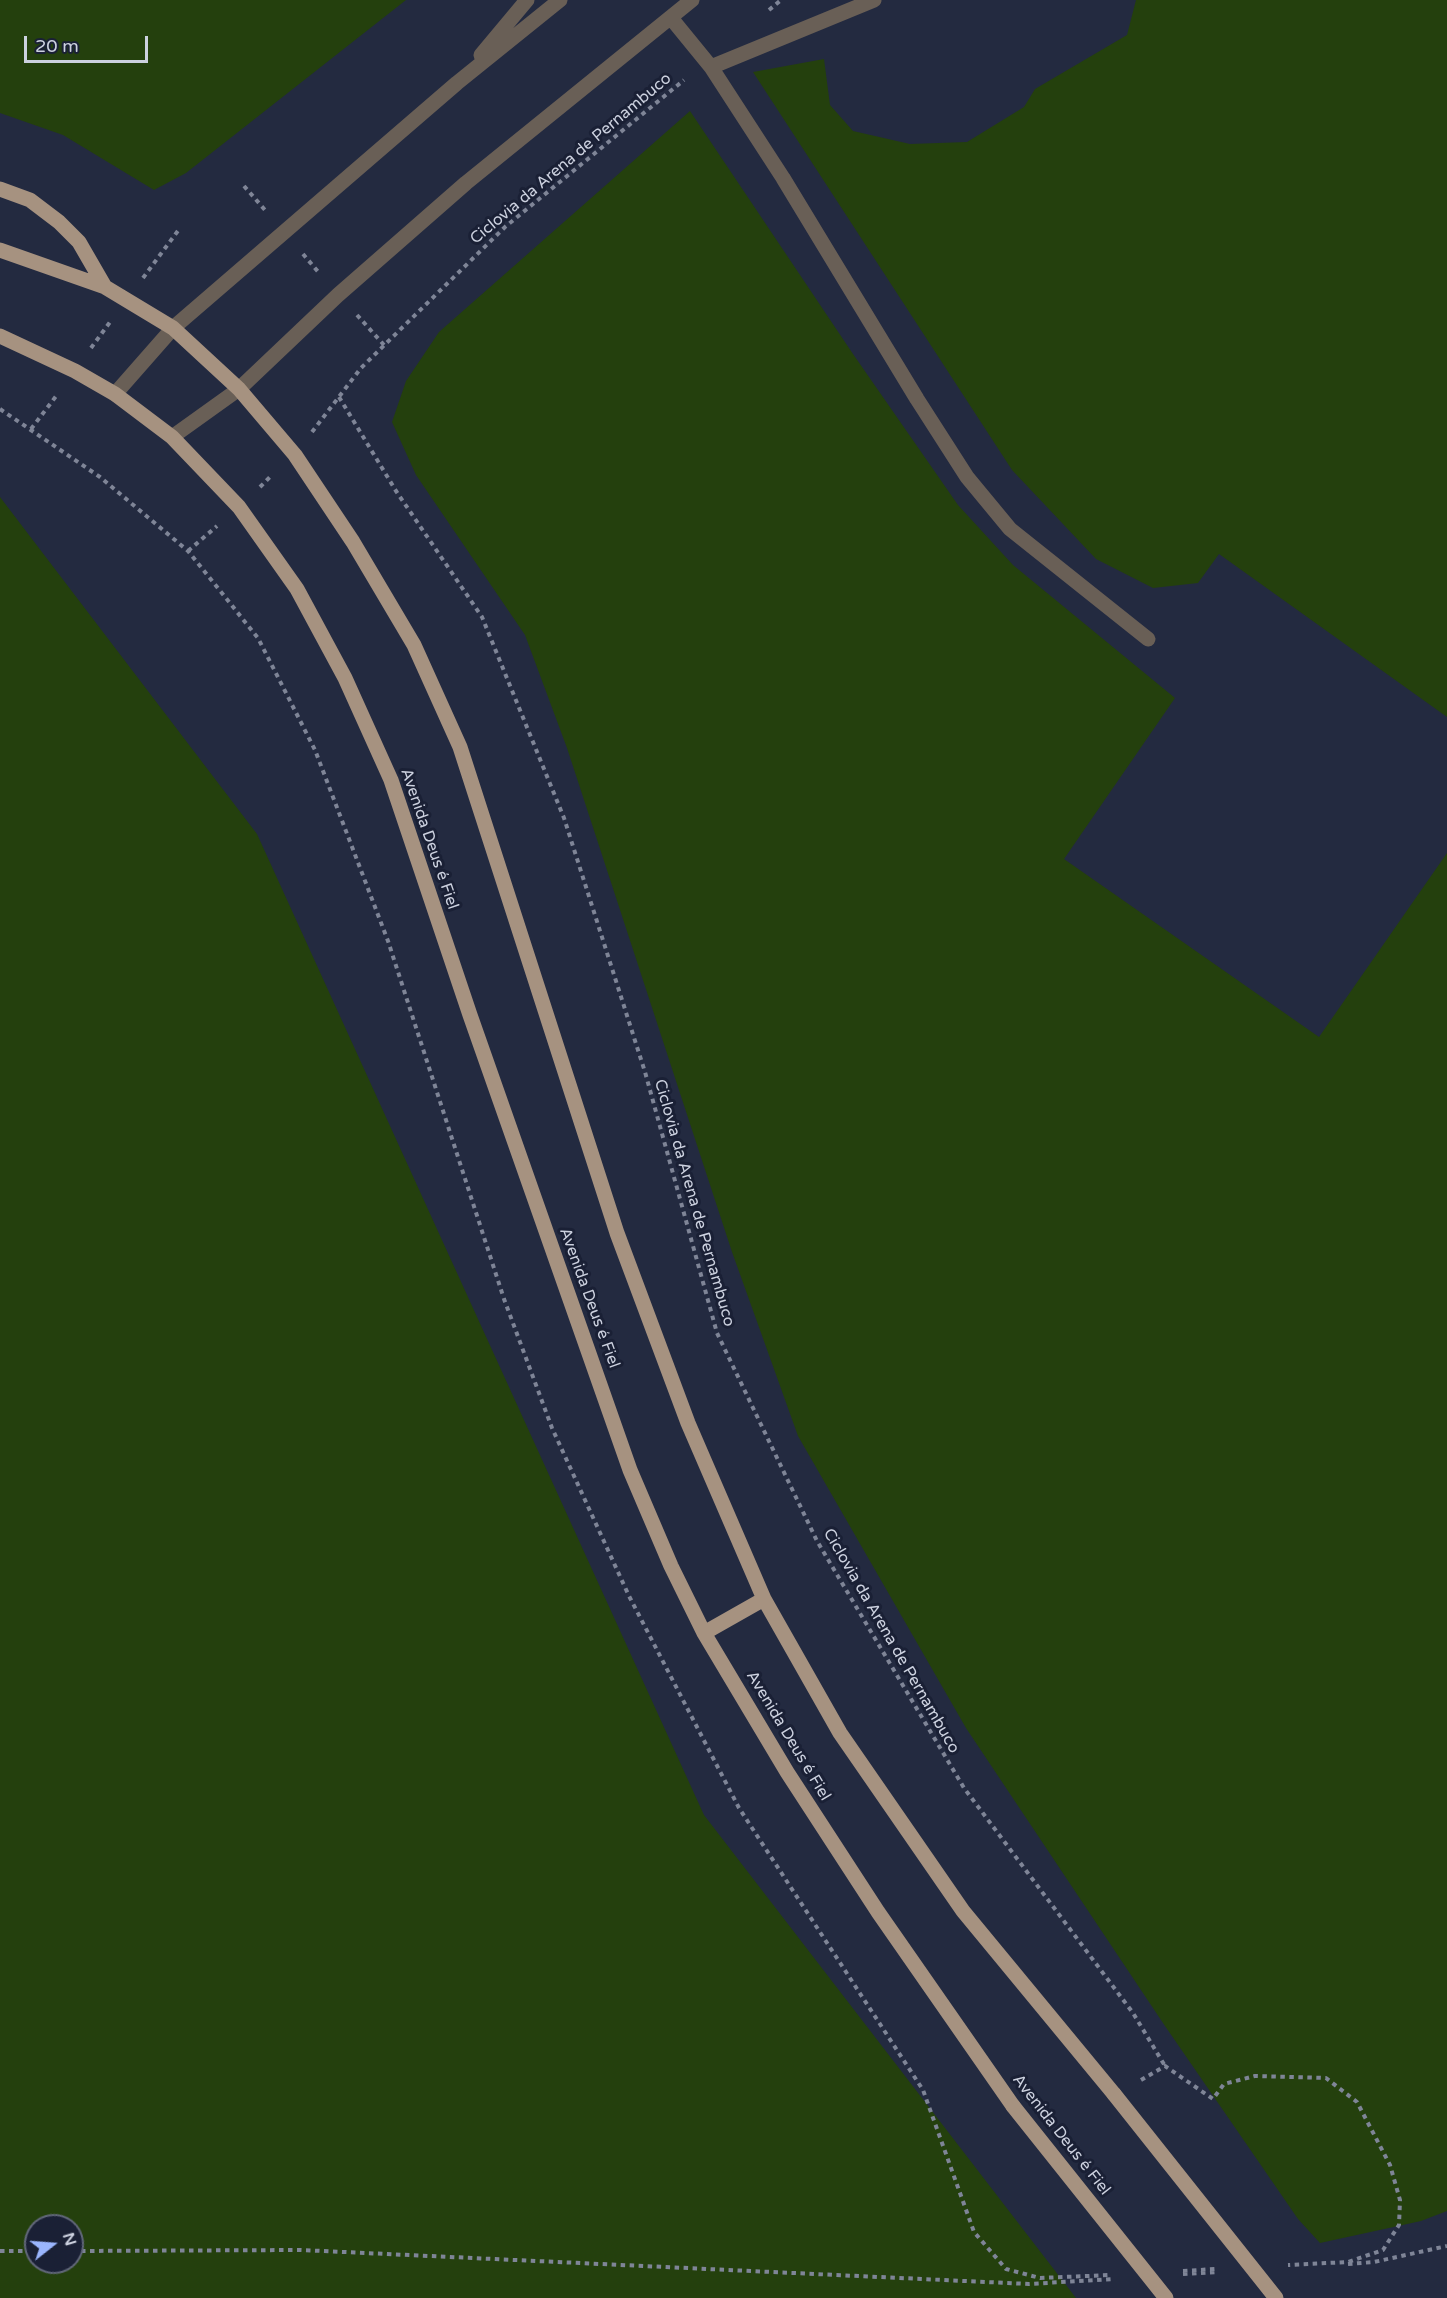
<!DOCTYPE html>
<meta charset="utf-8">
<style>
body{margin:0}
#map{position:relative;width:1447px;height:2298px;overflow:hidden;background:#232a40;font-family:"Varela Round",sans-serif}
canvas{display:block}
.north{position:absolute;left:24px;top:2214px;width:60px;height:60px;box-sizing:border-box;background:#1a2035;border:2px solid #616779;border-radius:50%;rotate:73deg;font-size:16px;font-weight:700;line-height:24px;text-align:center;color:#ccd1df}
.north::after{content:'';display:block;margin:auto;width:21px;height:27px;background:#9ab5fd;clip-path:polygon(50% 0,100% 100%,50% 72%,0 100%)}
.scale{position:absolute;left:24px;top:36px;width:124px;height:27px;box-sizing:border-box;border:3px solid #ccd1df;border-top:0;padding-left:8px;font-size:18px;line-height:21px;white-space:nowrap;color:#ccd1df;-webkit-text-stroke:4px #1a2035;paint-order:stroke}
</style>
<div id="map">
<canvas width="1447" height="2298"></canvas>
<div class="north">N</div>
<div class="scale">20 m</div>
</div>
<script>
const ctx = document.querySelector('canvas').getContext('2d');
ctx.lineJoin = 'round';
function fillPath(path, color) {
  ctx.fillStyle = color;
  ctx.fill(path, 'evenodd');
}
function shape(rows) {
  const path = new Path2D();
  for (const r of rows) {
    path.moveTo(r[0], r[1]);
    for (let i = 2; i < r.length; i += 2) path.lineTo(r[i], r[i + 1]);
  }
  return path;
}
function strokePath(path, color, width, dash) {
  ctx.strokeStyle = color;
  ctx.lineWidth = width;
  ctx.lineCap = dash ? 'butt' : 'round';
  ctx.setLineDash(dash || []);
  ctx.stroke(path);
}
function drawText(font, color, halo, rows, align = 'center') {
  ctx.font = font + ' "Varela Round",sans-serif';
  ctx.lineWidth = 6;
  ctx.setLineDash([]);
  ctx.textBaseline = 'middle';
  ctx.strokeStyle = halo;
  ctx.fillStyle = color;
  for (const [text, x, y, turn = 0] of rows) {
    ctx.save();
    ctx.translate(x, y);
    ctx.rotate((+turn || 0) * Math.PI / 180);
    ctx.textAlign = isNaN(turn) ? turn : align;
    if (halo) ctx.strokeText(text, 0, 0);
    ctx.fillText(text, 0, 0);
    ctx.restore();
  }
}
const green = shape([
 [0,0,406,0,186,173,154,190,63,135,0,113],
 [1136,0,1447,0,1447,717,1219,554,1198,583,1153,588,1096,559,1012,470,753,72,824,59,830,105,853,131,910,144,967,142,1024,107,1035,89,1127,35],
 [690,111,853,354,958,505,1013,565,1175,698,1064,859,1319,1037,1447,853,1447,2211,1421,2221,1320,2243,1298,2219,1165,2026,966,1728,798,1436,732,1252,567,748,525,635,416,475,392,422,406,381,439,332],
 [0,497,257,834,704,1815,1076,2298,0,2298],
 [36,2226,72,2226,72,2262,36,2262]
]);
const path = shape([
 [769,10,781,0],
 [244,186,265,210],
 [303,254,320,274],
 [143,278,180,228],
 [357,315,384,345],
 [91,348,110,322],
 [339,397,396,491,482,617,564,818,645,1072,717,1333,817,1541,964,1788,1133,2013,1165,2066],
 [0,409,100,477,188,551,258,638,315,750,388,941,504,1299,552,1428,629,1596,739,1808,923,2090,974,2232,1006,2269,1040,2278,1110,2275],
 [31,429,57,395],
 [312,432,361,368,505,227,684,80],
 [260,487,272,475],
 [188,551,217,526],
 [1141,2080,1165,2066,1213,2099,1224,2084,1255,2076,1326,2078,1357,2102,1390,2165,1400,2200,1399,2225,1383,2250,1348,2262,1288,2265],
 [0,2251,36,2251],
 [72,2251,301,2250,1029,2284,1113,2279],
 [1348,2264,1374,2262,1447,2246],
 [1183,2271,1215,2269],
 [1183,2274,1217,2272]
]);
const minor = shape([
 [671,18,711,67,783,178,917,399,967,477,1010,529,1148,639],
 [481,55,527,0],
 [711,67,874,0],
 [115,394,173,328,457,83,560,0],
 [172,437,239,389,338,295,466,183,692,0]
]);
const major = shape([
 [0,189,30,200,59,222,79,242,105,287],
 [0,250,105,287,173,328,239,389,295,455,353,542,414,645,460,747,617,1233,688,1423,764,1599,840,1733,963,1911,1114,2094],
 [0,336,75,371,115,394,172,437,239,507,297,589,345,678,391,780,470,1015,630,1470,671,1566,704,1633,787,1772,878,1912,1013,2106],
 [704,1633,764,1599]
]);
const majorBridge = shape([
 [1114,2094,1276,2298],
 [1013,2106,1166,2298]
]);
const streetNames = [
 ["Ciclovia da Arena de Pernambuco",571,159,-40],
 ["Avenida Deus é Fiel",429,839,71],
 ["Ciclovia da Arena de Pernambuco",694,1203,74],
 ["Avenida Deus é Fiel",589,1298,70],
 ["Ciclovia da Arena de Pernambuco",891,1641,60],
 ["Avenida Deus é Fiel",788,1736,59],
 ["Avenida Deus é Fiel",1061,2135,52]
];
fillPath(green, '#24400d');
strokePath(path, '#7f8597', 4, [4.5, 4.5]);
strokePath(minor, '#695f56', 15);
strokePath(major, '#a69280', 15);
strokePath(majorBridge, '#a69280', 15);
drawText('16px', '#ccd1df', '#1a2035', streetNames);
</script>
